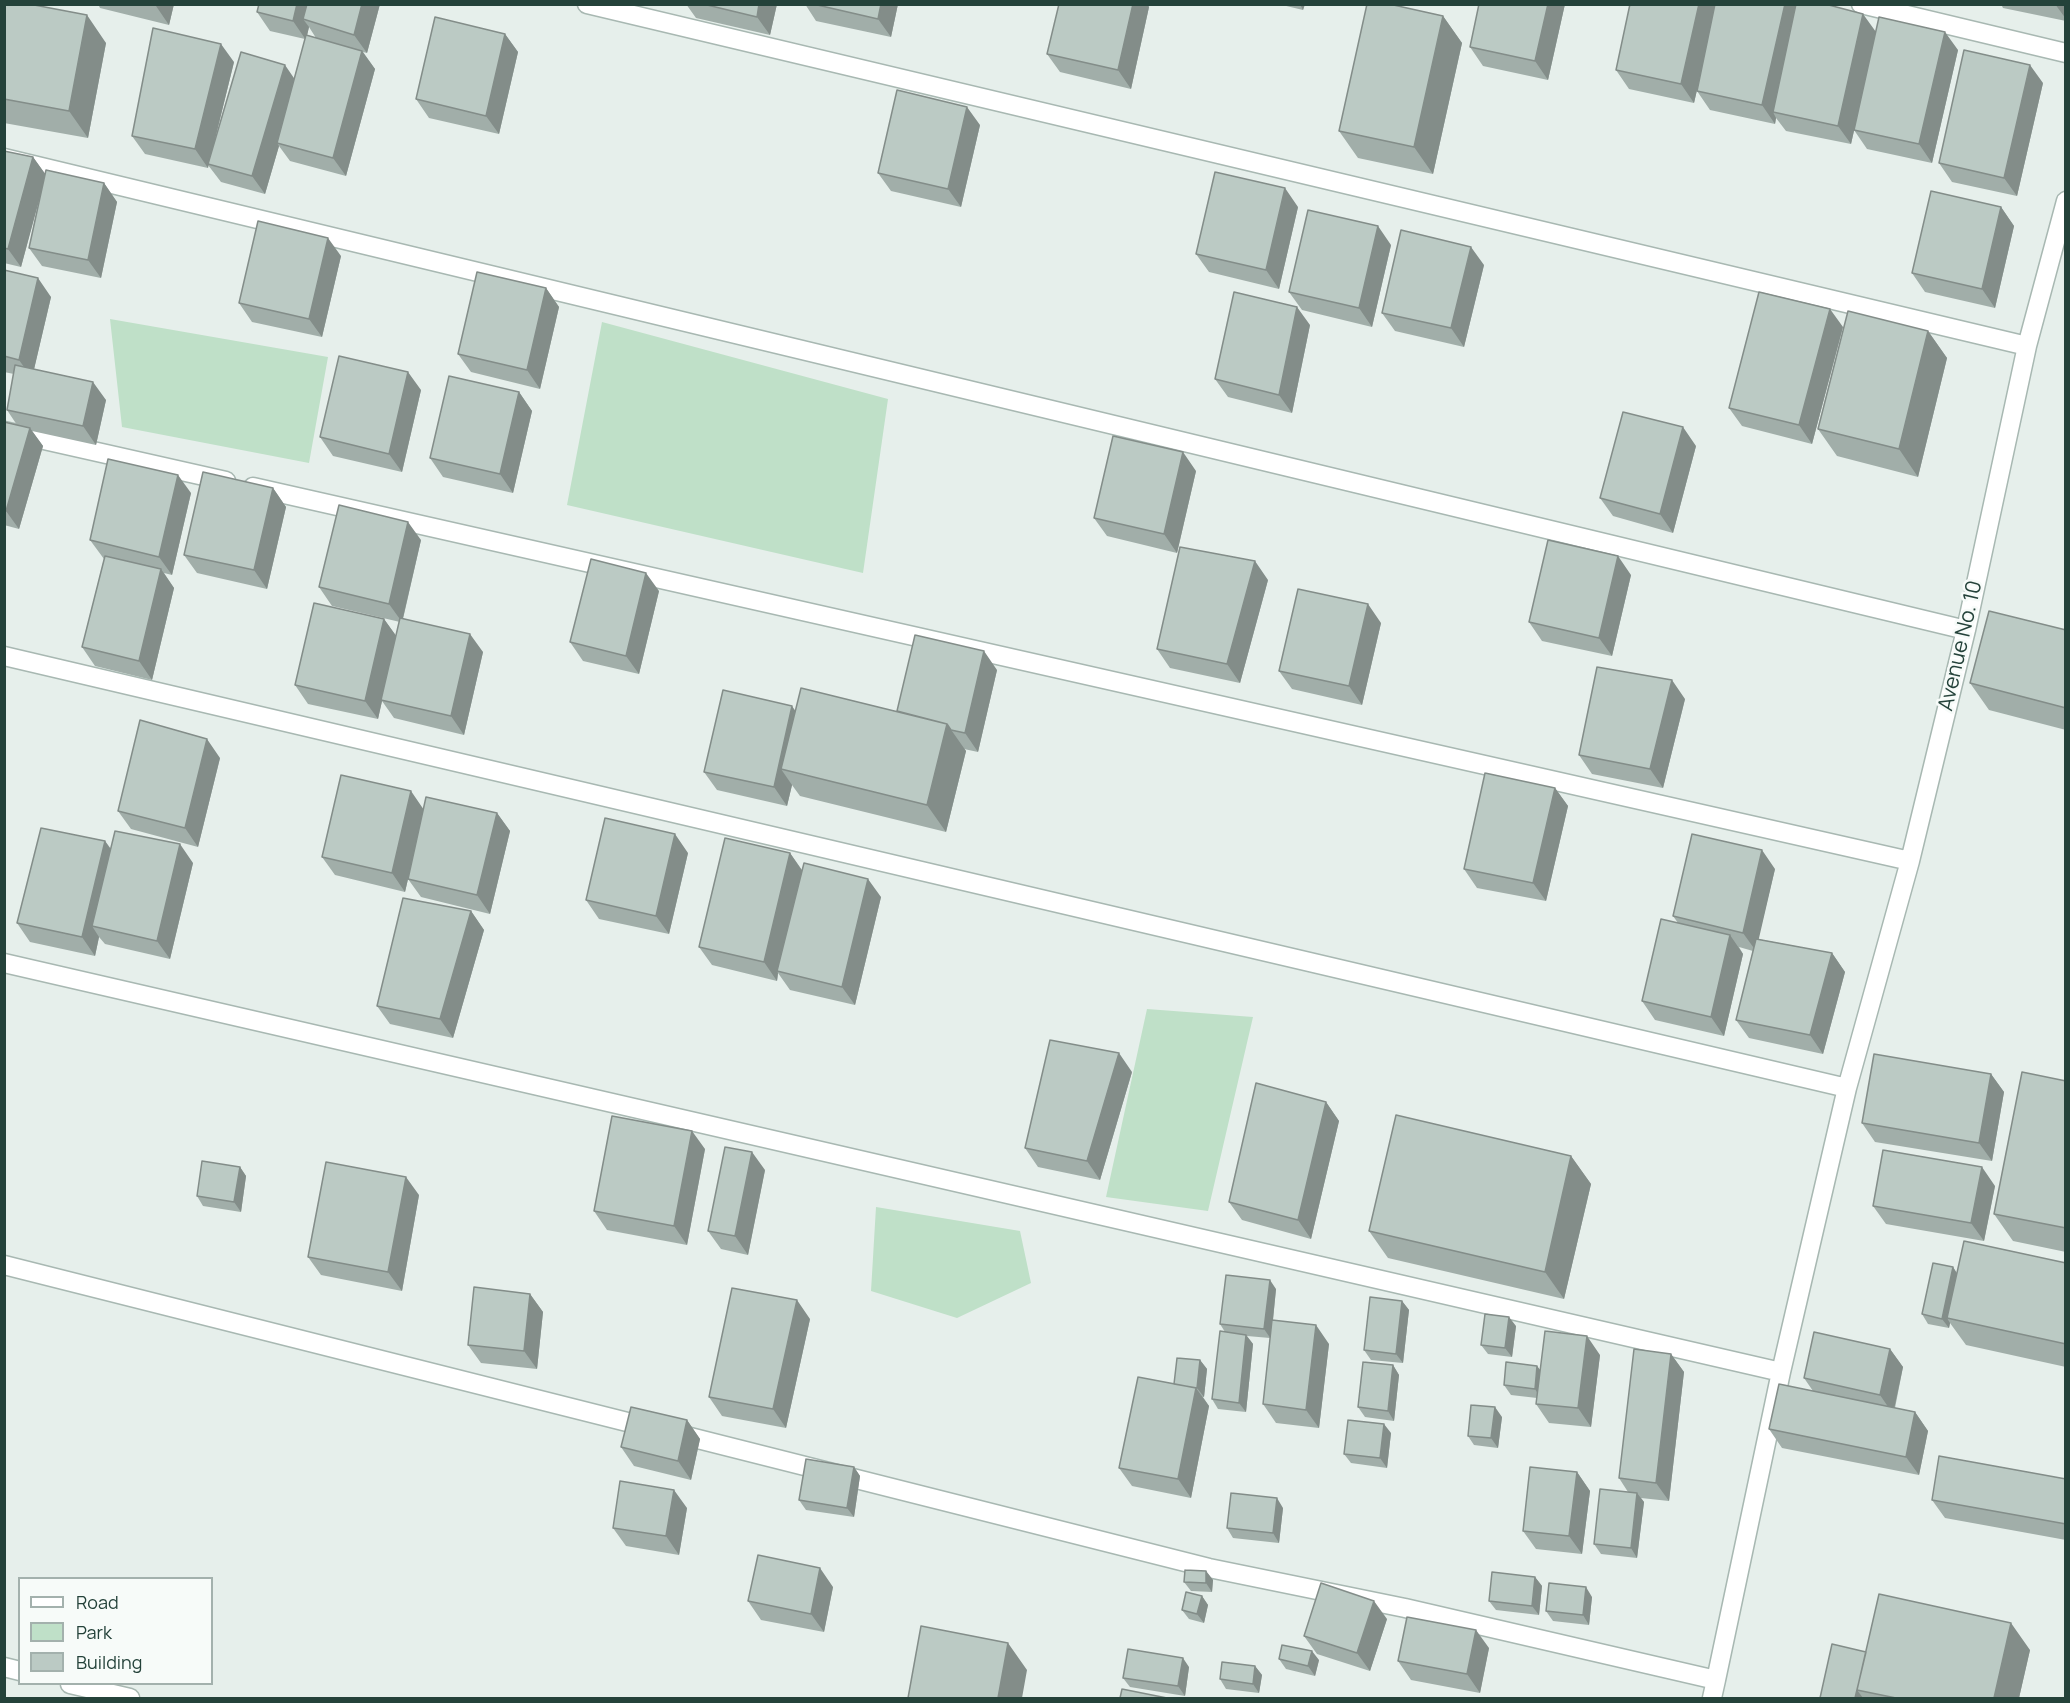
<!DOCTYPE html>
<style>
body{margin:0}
#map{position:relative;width:2070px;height:1703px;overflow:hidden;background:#e6efeb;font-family:Manrope,sans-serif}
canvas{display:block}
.frame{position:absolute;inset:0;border:6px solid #24423a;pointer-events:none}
.legend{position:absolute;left:18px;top:1577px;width:195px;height:108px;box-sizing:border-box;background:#f7fbf9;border:2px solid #a3b1ad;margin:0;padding:8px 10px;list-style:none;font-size:18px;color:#24423a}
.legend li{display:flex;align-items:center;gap:12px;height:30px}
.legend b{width:30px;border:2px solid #a3b1ad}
</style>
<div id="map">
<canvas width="2070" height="1703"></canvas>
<div class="frame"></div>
<ul class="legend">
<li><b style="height:8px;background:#fff"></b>Road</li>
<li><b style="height:16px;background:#bfe0c8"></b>Park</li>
<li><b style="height:16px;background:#bbcac4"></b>Building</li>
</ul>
</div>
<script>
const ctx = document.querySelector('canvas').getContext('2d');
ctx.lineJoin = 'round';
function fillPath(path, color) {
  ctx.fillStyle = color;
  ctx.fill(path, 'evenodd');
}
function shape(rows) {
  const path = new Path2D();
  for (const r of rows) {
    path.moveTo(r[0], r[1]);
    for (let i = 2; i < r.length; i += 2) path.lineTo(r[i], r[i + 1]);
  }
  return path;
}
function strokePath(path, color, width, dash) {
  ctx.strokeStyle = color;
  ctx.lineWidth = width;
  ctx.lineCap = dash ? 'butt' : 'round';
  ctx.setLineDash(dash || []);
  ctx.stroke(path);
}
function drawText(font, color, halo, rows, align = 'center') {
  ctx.font = font + ' Manrope,sans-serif';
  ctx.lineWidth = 5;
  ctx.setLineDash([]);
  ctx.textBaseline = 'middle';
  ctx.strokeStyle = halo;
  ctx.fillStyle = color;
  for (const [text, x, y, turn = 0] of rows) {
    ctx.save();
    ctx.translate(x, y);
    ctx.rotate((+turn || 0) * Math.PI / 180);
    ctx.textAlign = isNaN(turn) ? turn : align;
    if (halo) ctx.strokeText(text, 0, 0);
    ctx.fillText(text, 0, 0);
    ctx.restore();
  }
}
const green = shape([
 [110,319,328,357,309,463,122,427],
 [602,322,888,399,863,573,567,505],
 [1147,1009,1253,1017,1208,1211,1106,1197],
 [876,1207,1020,1231,1031,1283,957,1318,871,1291]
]);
const street = shape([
 [587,4,2027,346],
 [1861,4,2066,53],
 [4,158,1966,630],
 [4,431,226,481],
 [253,487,1910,861],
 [4,656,1847,1088],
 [4,963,1781,1372],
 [4,1265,651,1428],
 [678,1434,1209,1568,1405,1608,1716,1680,1781,1372,1847,1088,1910,861,1966,630,2027,346,2066,201],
 [4,1667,20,1671],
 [70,1684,130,1698],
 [1712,1698,1716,1680]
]);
const wall = shape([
 [4,4,106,43,88,138,4,123],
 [98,4,174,4,169,25,100,8],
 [259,4,380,4,367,53,363,52,375,69,346,176,290,161,279,146,265,194,221,182,208,165,208,168,145,154,132,136,234,62,215,139,294,79,305,39,270,31,257,12],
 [309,27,316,38,336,44,307,35],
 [686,4,777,4,770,35,696,18],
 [805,4,898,4,891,37,816,21],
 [1278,4,1305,4,1303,10],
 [1479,4,1565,4,1548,80,1483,66,1470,47],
 [2001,4,2066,4,2066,21,2003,8],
 [1149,7,1131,89,1060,72,1047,54],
 [1443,16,1462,43,1433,174,1358,158,1339,131],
 [1876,31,1958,50,1932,163,1867,149,1854,130,1862,96,1851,144,1786,131,1776,118,1775,124,1710,110,1697,91,1703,63,1694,103,1629,89,1616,70],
 [505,34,518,52,499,134,429,118,416,99],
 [2043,83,2017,196,1952,182,1939,163],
 [980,125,961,207,891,191,878,173],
 [4,151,33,157,45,174,104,183,117,202,101,278,42,266,29,248,40,195,21,267,4,263],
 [1298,207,1279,289,1209,272,1196,254],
 [2001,207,2014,226,1995,308,1925,292,1912,273],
 [1391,245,1372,327,1302,310,1289,292],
 [341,256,322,337,252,322,239,303],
 [1484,265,1464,347,1395,331,1382,313],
 [4,270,51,297,34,369,106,400,96,445,32,431,43,446,19,529,4,525,4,422,17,425,7,410,14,374,4,372],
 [546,288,559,307,540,389,471,372,458,354],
 [1310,325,1292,413,1228,397,1215,379],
 [1843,327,1812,444,1742,426,1729,408],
 [1928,331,1947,358,1918,477,1837,456,1818,429],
 [421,390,402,472,333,456,320,437],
 [519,392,532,411,513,493,443,477,430,458],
 [1696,446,1673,533,1613,516,1600,498],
 [1196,471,1177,553,1107,536,1094,518],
 [273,488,286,507,267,589,197,573,184,555],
 [191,493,172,575,164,573,174,588,152,680,95,666,82,647,104,559,90,540],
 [421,540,403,619,483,652,464,735,394,718,382,701,378,719,308,704,295,685,384,619,396,636,400,622,332,606,319,587],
 [1631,575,1612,656,1542,641,1529,622],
 [1268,580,1240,683,1170,668,1157,649],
 [659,591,639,674,583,661,570,642],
 [1381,623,1362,705,1292,689,1279,671],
 [2066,630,2066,730,1989,710,1970,683],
 [997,670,978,752,964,749,966,751,946,832,800,796,792,785,787,806,717,790,704,772,795,710,897,711],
 [1685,699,1663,788,1592,774,1579,755],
 [220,758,198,847,131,829,118,811],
 [1555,788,1568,806,1546,901,1477,888,1464,869],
 [424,809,497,813,510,831,490,914,421,897,408,879,405,892,335,875,322,857],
 [105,841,111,849,193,863,170,959,105,944,99,937,95,956,30,942,17,923],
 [688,853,669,934,599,919,586,900],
 [790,853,802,870,881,897,855,1005,790,990,778,973,777,981,712,965,699,947],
 [1775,869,1758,939,1832,953,1845,972,1823,1054,1749,1038,1736,1020,1753,951,1739,947,1743,954,1724,1036,1655,1020,1642,1001,1678,923,1673,916],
 [471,911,484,930,453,1038,390,1024,377,1006],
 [1132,1072,1100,1180,1038,1167,1025,1148],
 [1991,1074,2004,1092,1992,1161,1875,1142,1862,1123],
 [2066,1081,2066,1252,2013,1241,1994,1214],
 [1326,1102,1339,1121,1311,1239,1242,1220,1229,1202],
 [705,1149,687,1245,607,1230,594,1211],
 [1571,1156,1591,1184,1564,1299,1388,1258,1369,1231],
 [240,1167,246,1176,241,1212,203,1206,197,1196],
 [765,1170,748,1255,721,1249,708,1231],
 [1995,1186,1984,1241,1886,1224,1873,1206],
 [419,1195,402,1291,321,1275,308,1257],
 [2066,1263,2066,1367,1966,1345,1950,1323,1949,1328,1928,1324,1922,1314,1953,1267,1957,1273],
 [1276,1289,1273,1320,1329,1344,1319,1428,1276,1423,1263,1404,1270,1338,1247,1336,1253,1344,1246,1412,1218,1409,1212,1399,1225,1332,1220,1324],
 [530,1294,543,1312,537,1369,481,1363,468,1345],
 [1402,1301,1409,1310,1403,1363,1371,1360,1364,1350],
 [810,1319,786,1428,722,1416,709,1397],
 [1516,1326,1512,1357,1488,1354,1481,1345],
 [1890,1349,1903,1367,1895,1408,1915,1412,1928,1431,1919,1475,1782,1448,1769,1429,1813,1391,1804,1378],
 [1671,1354,1684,1372,1669,1501,1641,1498,1644,1502,1637,1558,1601,1554,1594,1544,1628,1492,1619,1478],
 [1600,1355,1591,1427,1549,1423,1536,1404,1537,1398,1511,1395,1504,1385,1537,1366,1540,1370],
 [1200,1360,1207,1369,1204,1397,1203,1397,1209,1406,1191,1498,1132,1486,1119,1468,1174,1384],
 [1393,1365,1399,1375,1394,1421,1365,1417,1358,1407],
 [1502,1417,1498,1448,1474,1445,1468,1436],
 [687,1420,700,1439,691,1480,634,1466,621,1447],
 [1391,1433,1387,1468,1351,1463,1344,1454],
 [854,1467,860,1476,854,1517,806,1510,799,1500],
 [1577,1472,1590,1491,1582,1554,1536,1549,1523,1531],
 [2066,1479,2066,1540,1945,1518,1932,1500],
 [687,1508,679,1555,626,1546,613,1528],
 [1283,1508,1279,1543,1233,1538,1227,1528],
 [1206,1571,1213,1580,1212,1592,1191,1591,1184,1582],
 [1535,1577,1542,1586,1539,1615,1496,1610,1489,1601],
 [833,1587,824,1632,761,1620,748,1601],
 [1202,1596,1208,1605,1204,1623,1189,1619,1182,1610],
 [1592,1597,1589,1625,1553,1621,1546,1611],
 [1387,1619,1370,1671,1317,1654,1304,1636],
 [1489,1648,1480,1693,1411,1680,1398,1661],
 [2030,1650,2019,1698,1820,1698,1866,1652],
 [1279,1659,1319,1660,1315,1676,1286,1669],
 [1255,1666,1262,1675,1259,1693,1226,1689,1220,1679],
 [1189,1667,1185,1696,1130,1687,1123,1678]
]);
const shadedWall = shape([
 [157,4,174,4,169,25,156,6],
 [297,4,314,4,303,19,309,27,306,40,293,21],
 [362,4,380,4,367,53,354,35],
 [759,4,777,4,770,35,757,17],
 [881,4,898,4,891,37,878,19],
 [1133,4,1148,4,1149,7,1131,89,1118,70],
 [1300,4,1305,4,1303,10],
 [1548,4,1565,4,1548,80,1535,61],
 [1699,4,1717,4,1694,103,1681,84],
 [1785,4,1796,4,1773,112,1776,118,1775,124,1762,105],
 [2055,4,2066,4,2066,19],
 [1863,14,1876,32,1851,144,1838,126],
 [87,15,106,43,88,138,69,111],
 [1443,16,1462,43,1433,174,1414,147],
 [1945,32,1958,50,1932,163,1919,144],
 [505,34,518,52,499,134,486,116],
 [221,44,234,62,208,168,195,149],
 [362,51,375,69,346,176,333,158],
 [285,65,298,84,277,143,279,146,265,194,252,176],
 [2030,65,2043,83,2017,196,2004,178],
 [967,107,980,125,961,207,948,189],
 [33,157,46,175,21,267,8,249],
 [104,183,117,202,101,278,88,260],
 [1285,188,1298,207,1279,289,1266,270],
 [2001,207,2014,226,1995,308,1982,289],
 [1378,226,1391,245,1372,327,1359,308],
 [328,238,341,256,322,337,309,319],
 [1471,247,1484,265,1464,347,1451,328],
 [38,278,51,297,32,378,19,360],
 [546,288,559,307,540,389,527,370],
 [1297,307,1310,325,1292,413,1279,395],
 [1830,309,1843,327,1812,444,1799,425],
 [1928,331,1947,358,1918,477,1899,449],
 [408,372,421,390,402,472,389,454],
 [93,382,106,400,96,445,83,426],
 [519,392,532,411,513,493,500,474],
 [1683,427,1696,446,1673,533,1660,514],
 [30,428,43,446,19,529,6,511],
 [1183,452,1196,471,1177,553,1164,534],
 [178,475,191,493,172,575,159,557],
 [273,488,286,507,267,589,254,570],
 [408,522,421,540,402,622,389,604],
 [1618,556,1631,575,1612,656,1599,638],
 [1255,561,1268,580,1240,683,1227,664],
 [161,569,174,588,152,680,139,661],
 [646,573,659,591,639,674,626,656],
 [1368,604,1381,623,1362,705,1349,686],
 [384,619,397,637,381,700,382,701,378,719,365,701],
 [470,634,483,652,464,735,451,716],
 [984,651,997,670,978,752,965,733],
 [1672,680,1685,699,1663,788,1650,769],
 [792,706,805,725,781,769,792,785,787,806,774,787],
 [947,724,966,751,946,832,927,805],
 [207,739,220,758,198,847,185,828],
 [1555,788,1568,806,1546,901,1533,883],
 [411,791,424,810,405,892,392,873],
 [497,813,510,831,490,914,477,895],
 [675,834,688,853,669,934,656,916],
 [105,841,118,860,92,926,99,937,95,956,82,937],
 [180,844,193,863,170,959,157,941],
 [1762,850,1775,869,1756,951,1743,933],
 [790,853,803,872,777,971,778,973,777,981,764,962],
 [868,879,881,897,855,1005,842,987],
 [471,911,484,930,453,1038,440,1019],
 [1730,935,1743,954,1724,1036,1711,1017],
 [1832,953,1845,972,1823,1054,1810,1035],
 [1119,1053,1132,1072,1100,1180,1087,1161],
 [1991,1074,2004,1092,1992,1161,1979,1143],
 [1326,1102,1339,1121,1311,1239,1298,1220],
 [692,1131,705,1149,687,1245,674,1226],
 [752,1152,765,1170,748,1255,735,1236],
 [1571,1156,1591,1184,1564,1299,1545,1272],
 [240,1167,246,1176,241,1212,234,1202],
 [1982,1167,1995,1186,1984,1241,1971,1223],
 [406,1177,419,1195,402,1291,388,1272],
 [1953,1267,1959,1277,1947,1318,1950,1323,1949,1328,1942,1319],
 [1270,1280,1276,1289,1271,1339,1264,1329],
 [530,1294,543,1312,537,1369,524,1351],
 [797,1300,810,1319,786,1428,773,1409],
 [1402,1301,1409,1310,1403,1363,1396,1354],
 [1509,1317,1516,1326,1512,1357,1505,1348],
 [1316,1325,1329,1344,1319,1428,1306,1410],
 [1246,1335,1253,1344,1246,1412,1239,1403],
 [1587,1336,1600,1355,1591,1427,1578,1408],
 [1890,1349,1903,1367,1893,1414,1880,1395],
 [1671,1354,1684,1372,1669,1501,1656,1483],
 [1200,1360,1207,1369,1204,1397,1197,1388],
 [1393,1365,1399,1375,1394,1421,1388,1411],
 [1537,1366,1544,1375,1541,1399,1535,1389],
 [1196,1388,1209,1406,1191,1498,1178,1479],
 [1495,1407,1502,1417,1498,1448,1491,1438],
 [1915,1412,1928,1431,1919,1475,1906,1457],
 [687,1420,700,1439,691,1480,678,1461],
 [1384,1424,1391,1433,1387,1468,1380,1458],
 [854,1467,860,1476,854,1517,847,1508],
 [1577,1472,1590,1491,1582,1554,1569,1536],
 [674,1490,687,1508,679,1555,666,1536],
 [1637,1493,1644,1502,1637,1558,1631,1548],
 [1277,1498,1283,1508,1279,1543,1273,1533],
 [820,1568,833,1587,824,1632,811,1614],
 [1206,1571,1213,1580,1212,1592,1206,1583],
 [1535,1577,1542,1586,1539,1615,1532,1606],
 [1586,1587,1592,1597,1589,1625,1583,1615],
 [1202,1596,1208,1605,1204,1623,1197,1614],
 [1374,1601,1387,1619,1370,1671,1357,1653],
 [2011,1623,2030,1650,2019,1698,1994,1698],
 [1476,1630,1489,1648,1480,1693,1467,1674],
 [1008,1643,1027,1670,1022,1698,998,1698],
 [1312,1651,1319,1660,1315,1676,1308,1666],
 [1183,1658,1189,1667,1185,1696,1178,1686],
 [1255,1666,1262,1675,1259,1693,1253,1684],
 [1857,1690,1863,1698,1855,1698]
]);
const building = shape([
 [4,4,29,4,87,15,69,111,4,99,4,4],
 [259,4,297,4,293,21,257,12,259,4],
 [307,4,362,4,354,35,303,19,307,4],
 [703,4,759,4,757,17,703,4],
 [813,4,881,4,878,19,813,4],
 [1059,4,1133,4,1118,70,1047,54,1059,4],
 [1367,4,1389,4,1443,16,1414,147,1339,131,1367,4],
 [1479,4,1548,4,1535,61,1470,47,1479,4],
 [1630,4,1699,4,1681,84,1616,70,1630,4],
 [1715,4,1785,4,1762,105,1697,91,1715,4],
 [1796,4,1825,4,1863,14,1838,126,1773,112,1796,4],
 [435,17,505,34,486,116,416,99,435,17],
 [1879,17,1945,32,1919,144,1854,130,1879,17],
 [153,28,221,44,195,149,132,136,153,28],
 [306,35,362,51,333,158,277,143,306,35],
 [1964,50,2030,65,2004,178,1939,163,1964,50],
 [241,52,285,65,252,176,208,164,241,52],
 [897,90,967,107,948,189,878,173,897,90],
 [4,151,33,157,8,249,4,248,4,151],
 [46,170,104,183,88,260,29,248,46,170],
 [1215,172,1285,188,1266,270,1196,254,1215,172],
 [1931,191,2001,207,1982,289,1912,273,1931,191],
 [1308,210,1378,226,1359,308,1289,292,1308,210],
 [258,221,328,238,309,319,239,303,258,221],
 [1401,230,1471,247,1451,328,1382,313,1401,230],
 [4,270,38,278,19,360,4,356,4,270],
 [477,272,546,288,527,370,458,354,477,272],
 [1234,292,1297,307,1279,395,1215,379,1234,292],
 [1759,292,1830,309,1799,425,1729,408,1759,292],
 [1848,311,1928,331,1899,449,1818,429,1848,311],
 [339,356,408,372,389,454,320,437,339,356],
 [15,365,93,382,83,426,7,410,15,365],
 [449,376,519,392,500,474,430,458,449,376],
 [1623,412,1683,427,1660,514,1600,498,1623,412],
 [4,422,30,428,6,511,4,510,4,422],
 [1113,436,1183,452,1164,534,1094,518,1113,436],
 [108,459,178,475,159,557,90,540,108,459],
 [203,472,273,488,254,570,184,555,203,472],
 [339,505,408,522,389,604,319,587,339,505],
 [1548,540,1618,556,1599,638,1529,622,1548,540],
 [1180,547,1255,561,1227,664,1157,649,1180,547],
 [105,556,161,569,139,661,82,647,105,556],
 [591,559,646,573,626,656,570,642,591,559],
 [1298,589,1368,604,1349,686,1279,671,1298,589],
 [314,603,384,619,365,701,295,685,314,603],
 [1989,611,2066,630,2066,708,1970,683,1989,611],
 [400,618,470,634,451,716,381,700,400,618],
 [915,635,984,651,965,733,951,730,947,724,897,711,915,635],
 [1597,667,1672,680,1650,769,1579,755,1597,667],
 [801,688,947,724,927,805,781,769,801,688],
 [723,690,792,706,774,787,704,772,723,690],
 [140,720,207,739,185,828,118,811,140,720],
 [1485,773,1555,788,1533,883,1464,869,1485,773],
 [341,775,411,791,392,873,322,857,341,775],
 [426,797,497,813,477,895,408,879,426,797],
 [605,818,675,834,656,916,586,900,605,818],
 [41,828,105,841,82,937,17,923,41,828],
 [115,831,180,844,157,941,92,926,115,831],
 [1692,834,1762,850,1743,933,1673,916,1692,834],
 [725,838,790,853,764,962,699,947,725,838],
 [804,863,868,879,842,987,777,971,804,863],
 [403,898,471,911,440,1019,377,1006,403,898],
 [1661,919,1730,935,1711,1017,1642,1001,1661,919],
 [1756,939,1832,953,1810,1035,1736,1020,1756,939],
 [1050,1040,1119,1053,1087,1161,1025,1148,1050,1040],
 [1874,1054,1991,1074,1979,1143,1862,1123,1874,1054],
 [2022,1072,2066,1081,2066,1228,1994,1214,2022,1072],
 [1256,1083,1326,1102,1298,1220,1229,1202,1256,1083],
 [1396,1115,1571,1156,1545,1272,1369,1231,1396,1115],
 [612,1116,692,1131,674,1226,594,1211,612,1116],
 [725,1147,752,1152,735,1236,708,1231,725,1147],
 [1883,1150,1982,1167,1971,1223,1873,1206,1883,1150],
 [202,1161,240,1167,234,1202,197,1196,202,1161],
 [326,1162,406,1177,388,1272,308,1257,326,1162],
 [1964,1241,2066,1263,2066,1344,1947,1318,1964,1241],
 [1933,1263,1953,1267,1942,1319,1922,1314,1933,1263],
 [1226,1275,1270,1280,1264,1329,1220,1324,1226,1275],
 [474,1287,530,1294,524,1351,468,1345,474,1287],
 [732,1288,797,1300,773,1409,709,1397,732,1288],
 [1370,1297,1402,1301,1396,1354,1364,1350,1370,1297],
 [1485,1314,1509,1317,1505,1348,1481,1345,1485,1314],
 [1272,1320,1316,1325,1306,1410,1263,1404,1272,1320],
 [1220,1331,1246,1335,1239,1403,1212,1399,1220,1331],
 [1545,1331,1587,1336,1578,1408,1536,1404,1545,1331],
 [1814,1332,1890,1349,1880,1395,1804,1378,1814,1332],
 [1634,1349,1671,1354,1656,1483,1619,1478,1634,1349],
 [1177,1358,1200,1360,1197,1388,1174,1384,1177,1358],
 [1363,1362,1393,1365,1388,1411,1358,1407,1363,1362],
 [1506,1362,1537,1366,1535,1389,1504,1385,1506,1362],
 [1138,1377,1196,1388,1178,1479,1119,1468,1138,1377],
 [1779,1384,1915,1412,1906,1457,1769,1429,1779,1384],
 [1471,1405,1495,1407,1491,1438,1468,1436,1471,1405],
 [631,1407,687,1420,678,1461,621,1447,631,1407],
 [1348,1420,1384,1424,1380,1458,1344,1454,1348,1420],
 [1939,1456,2066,1479,2066,1524,1932,1500,1939,1456],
 [806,1459,854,1467,847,1508,799,1500,806,1459],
 [1530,1467,1577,1472,1569,1536,1523,1531,1530,1467],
 [620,1481,674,1490,666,1536,613,1528,620,1481],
 [1600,1489,1637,1493,1631,1548,1594,1544,1600,1489],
 [1231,1493,1277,1498,1273,1533,1227,1528,1231,1493],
 [758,1555,820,1568,811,1614,748,1601,758,1555],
 [1185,1570,1206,1571,1206,1583,1184,1582,1185,1570],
 [1492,1572,1535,1577,1532,1606,1489,1601,1492,1572],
 [1321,1583,1374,1601,1357,1653,1304,1636,1321,1583],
 [1549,1583,1586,1587,1583,1615,1546,1611,1549,1583],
 [1186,1592,1202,1596,1197,1614,1182,1610,1186,1592],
 [1879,1594,2011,1623,1994,1698,1896,1698,1857,1690,1879,1594],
 [1407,1617,1476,1630,1467,1674,1398,1661,1407,1617],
 [921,1626,1008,1643,998,1698,908,1698,921,1626],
 [1832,1644,1866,1652,1855,1698,1820,1698,1832,1644],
 [1282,1645,1312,1651,1308,1666,1279,1659,1282,1645],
 [1128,1649,1183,1658,1178,1686,1123,1678,1128,1649],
 [1222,1662,1255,1666,1253,1684,1220,1679,1222,1662],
 [1122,1689,1167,1698,1120,1698,1122,1689]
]);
const streetNames = [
 ["Avenue No. 10",1961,646,-77]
];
fillPath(green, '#bfe0c8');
strokePath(street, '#a8b8b2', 21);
strokePath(street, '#fff', 18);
fillPath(wall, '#a1aea9');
fillPath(shadedWall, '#838d89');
fillPath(building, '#bbcac4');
strokePath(building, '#838d89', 1.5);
drawText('21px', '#24423a', '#f7fbf9', streetNames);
</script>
